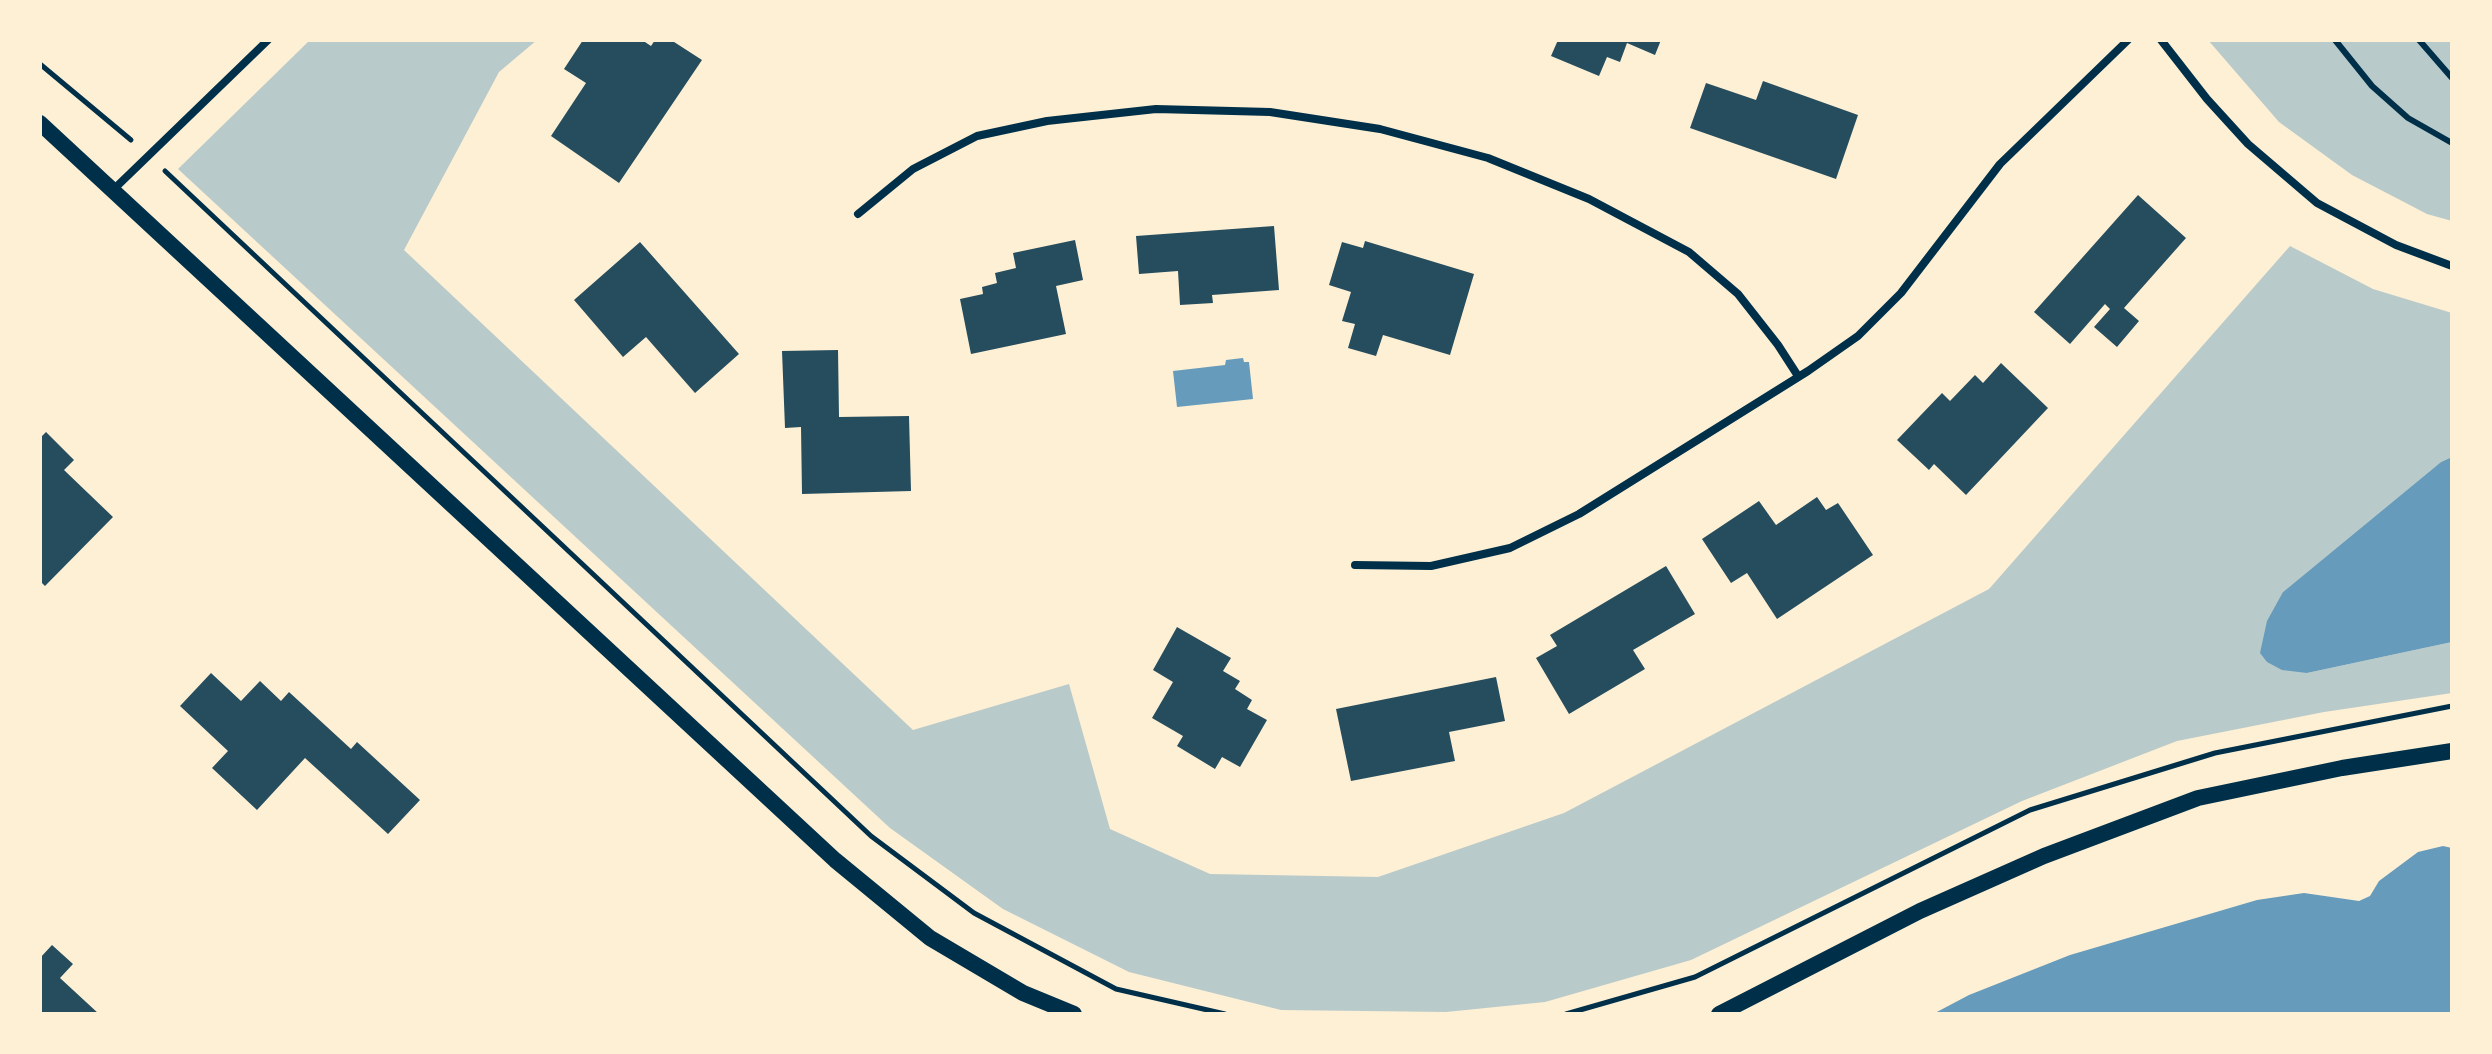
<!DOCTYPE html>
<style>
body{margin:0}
#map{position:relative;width:2492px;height:1054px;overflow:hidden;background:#fdf0d5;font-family:Georgia,serif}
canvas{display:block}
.frame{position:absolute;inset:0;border:42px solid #fdf0d5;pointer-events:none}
</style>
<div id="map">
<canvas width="2492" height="1054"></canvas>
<div class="frame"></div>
</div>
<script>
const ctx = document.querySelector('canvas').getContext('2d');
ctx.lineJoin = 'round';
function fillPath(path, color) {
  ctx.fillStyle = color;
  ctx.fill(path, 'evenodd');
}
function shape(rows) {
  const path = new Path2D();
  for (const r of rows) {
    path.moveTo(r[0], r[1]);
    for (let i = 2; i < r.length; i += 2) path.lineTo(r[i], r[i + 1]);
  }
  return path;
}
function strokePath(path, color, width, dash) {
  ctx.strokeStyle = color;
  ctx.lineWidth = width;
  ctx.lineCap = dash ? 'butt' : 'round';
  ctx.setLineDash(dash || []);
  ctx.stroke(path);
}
const green = shape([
 [310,40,537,40,499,72,404,250,913,730,1069,684,1110,829,1210,874,1378,877,1564,813,1989,589,2290,246,2373,289,2452,313,2452,457,2441,462,2283,592,2307,673,2452,642,2452,693,2324,712,2177,741,2022,801,1691,960,1545,1002,1446,1012,1281,1010,1129,972,1003,909,890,828,178,169],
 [2208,40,2452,40,2452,221,2427,214,2352,175,2279,122]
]);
const water = shape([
 [1243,358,1244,362,1249,362,1253,399,1177,407,1173,371,1225,365,1226,360],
 [2452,457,2452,642,2307,673,2282,670,2267,662,2260,653,2267,621,2283,592,2441,462],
 [2443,846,2452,848,2452,1014,1933,1014,1969,995,2070,955,2257,900,2304,893,2359,901,2370,896,2379,881,2418,852]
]);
const building = shape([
 [583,40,642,40,651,46,655,40,671,40,702,60,619,183,551,136,586,83,564,69],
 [1558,40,1661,40,1655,55,1627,43,1620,62,1607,57,1599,76,1551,56],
 [1763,81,1858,115,1836,179,1690,128,1706,83,1756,100],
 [2138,195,2186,238,2124,308,2139,321,2117,347,2094,327,2110,309,2105,304,2070,344,2034,312],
 [1274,226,1279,290,1212,295,1213,303,1180,305,1178,271,1139,274,1136,236],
 [1075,240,1083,280,1056,286,1066,334,971,354,960,299,983,294,982,287,997,283,995,273,1016,268,1013,253],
 [1365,241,1474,274,1450,355,1383,335,1376,356,1348,348,1355,324,1342,321,1351,292,1329,285,1342,242,1363,248],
 [640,242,739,354,695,393,646,337,623,357,574,300],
 [838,350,839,417,909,416,911,491,802,494,801,427,785,428,782,351],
 [2001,363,2048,408,1966,495,1934,464,1929,470,1897,440,1942,393,1950,401,1975,375,1983,383],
 [46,432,74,460,64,470,113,517,45,586,40,581,40,438],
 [1817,497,1826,510,1838,503,1873,555,1777,619,1747,573,1731,583,1702,539,1759,501,1776,525],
 [1666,566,1695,614,1633,650,1645,669,1569,714,1536,658,1557,646,1550,635],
 [1177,627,1231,658,1223,671,1240,681,1235,689,1252,700,1247,709,1267,720,1240,767,1222,757,1215,769,1177,746,1183,736,1152,718,1173,682,1153,670],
 [211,673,241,701,260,681,281,701,289,692,351,749,357,742,420,800,388,834,305,758,257,810,212,768,228,751,180,706],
 [1496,677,1505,721,1449,732,1455,761,1351,781,1336,709],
 [52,945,73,964,60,978,99,1014,40,1014,40,958]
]);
const path = shape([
 [40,64,131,140],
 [165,171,871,836,974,913,1116,989,1225,1014],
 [1566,1014,1695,977,2030,810,2215,753,2452,706]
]);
const service = shape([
 [2335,40,2372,86,2408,118,2452,143],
 [2419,40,2452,78]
]);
const minor = shape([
 [2161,40,2207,99,2248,144,2317,203,2396,245,2452,266],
 [113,190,268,40],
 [858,214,913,169,977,136,1047,121,1156,109,1270,112,1380,129,1488,158,1589,199,1689,252,1738,294,1778,345,1798,376],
 [1355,565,1431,566,1510,548,1579,514,1808,371,1858,336,1901,293,2000,164,2128,40]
]);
const secondary = shape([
 [40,123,835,860,930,938,1023,993,1074,1014],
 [1719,1014,1920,911,2044,856,2198,798,2342,768,2452,751]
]);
fillPath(green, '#b9caca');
fillPath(water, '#669bbc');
fillPath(building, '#264d5e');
strokePath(path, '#003049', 5);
strokePath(service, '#003049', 6);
strokePath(minor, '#003049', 8);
strokePath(secondary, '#003049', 16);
</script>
